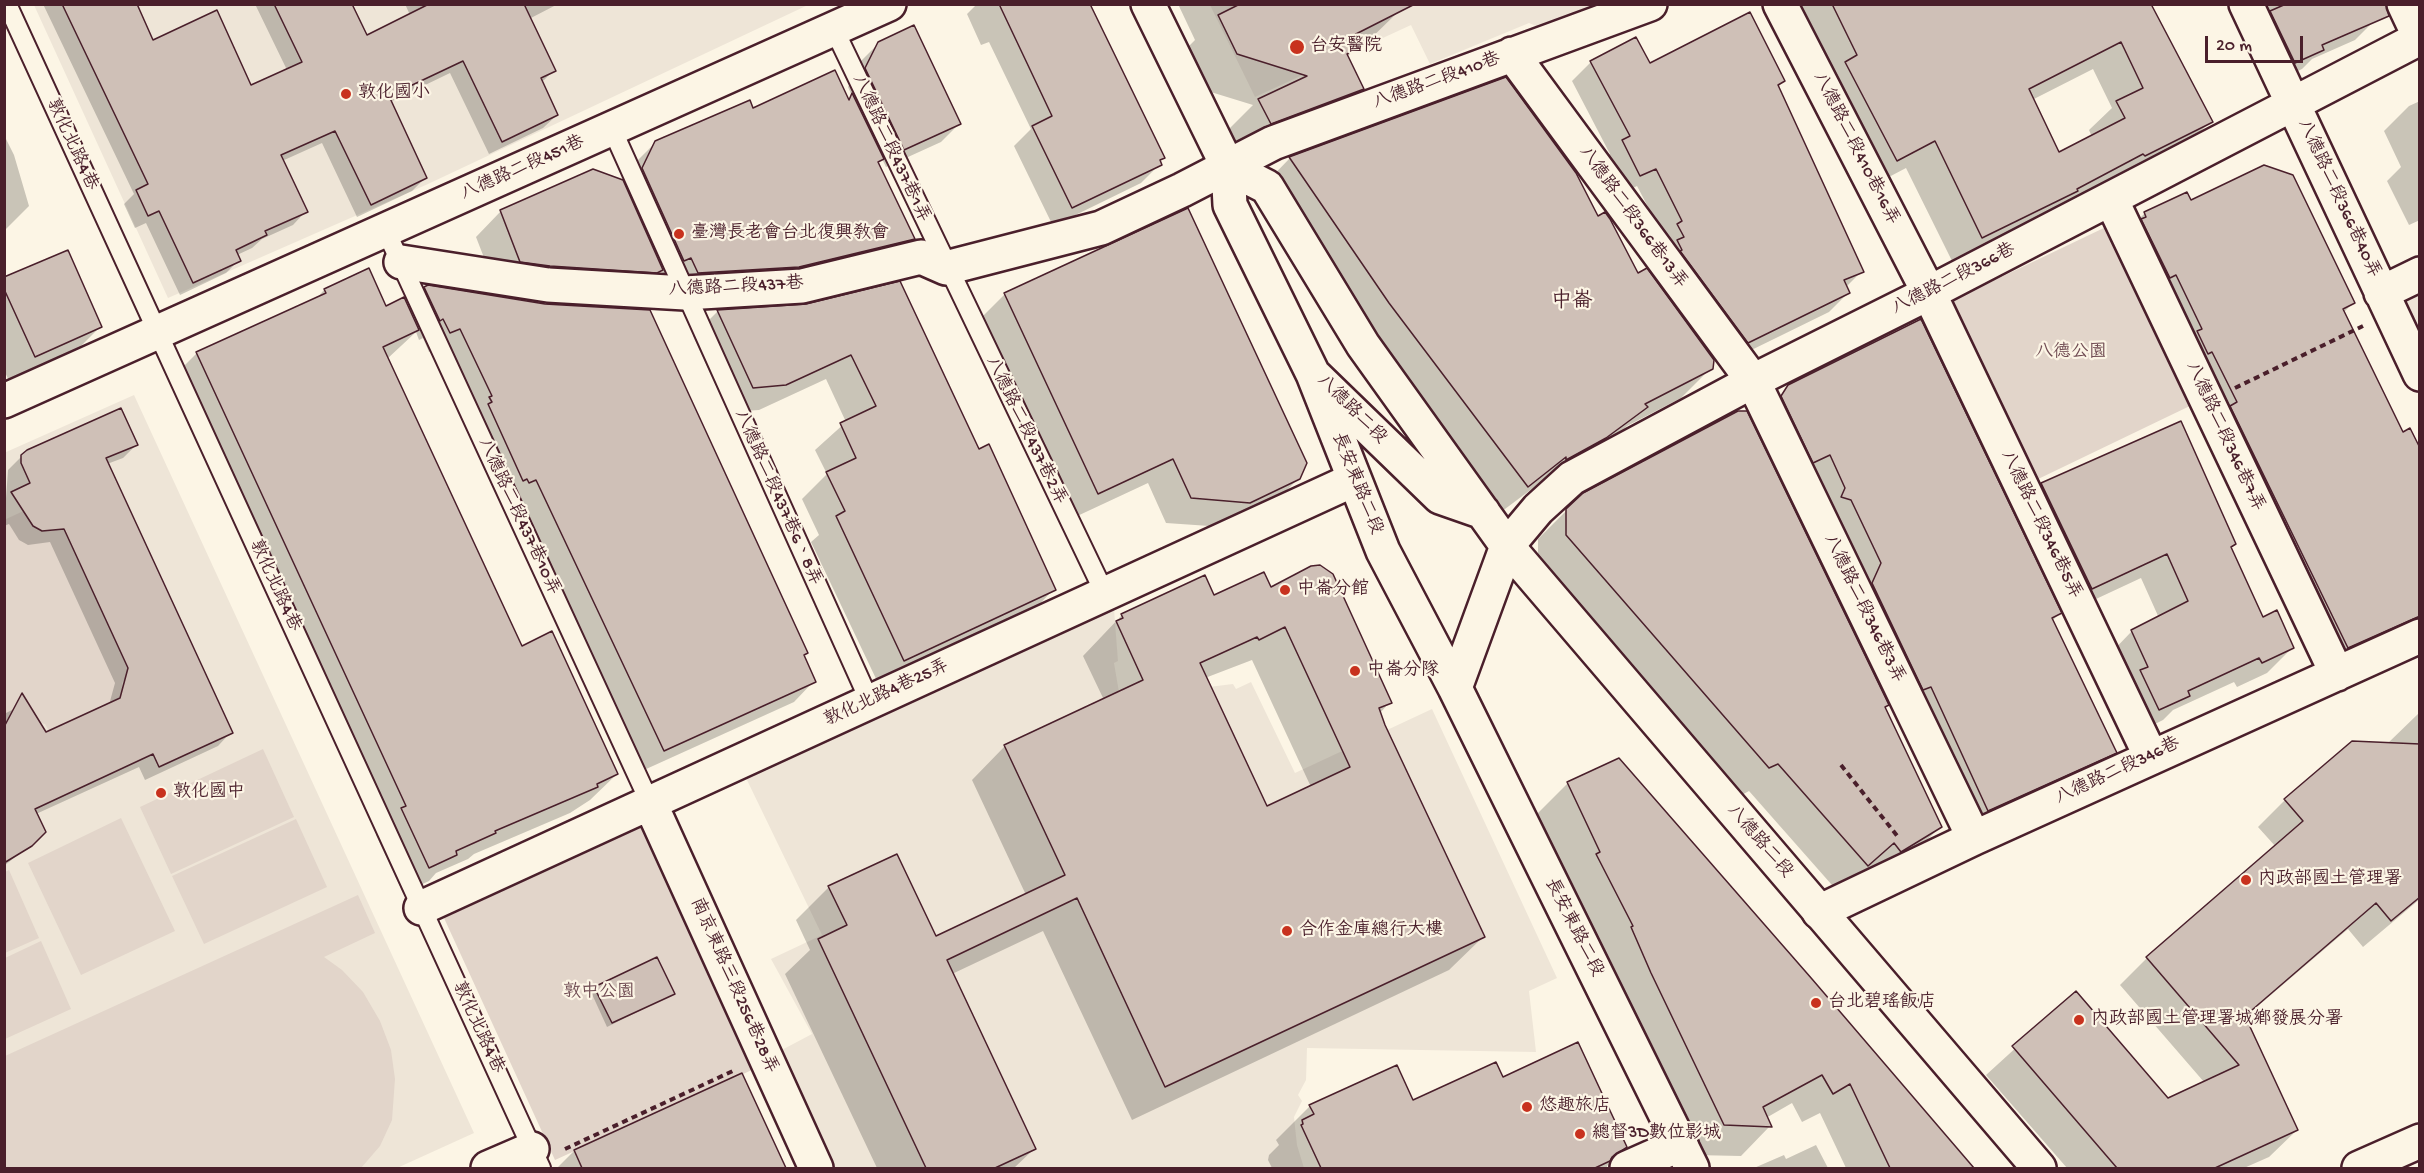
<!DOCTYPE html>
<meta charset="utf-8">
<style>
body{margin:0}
#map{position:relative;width:2424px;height:1173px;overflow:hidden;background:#fcf5e5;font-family:"Gochi Hand",sans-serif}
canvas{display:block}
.frame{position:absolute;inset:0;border:6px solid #4a1f2b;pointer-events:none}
.scale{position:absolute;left:2205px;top:36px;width:98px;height:27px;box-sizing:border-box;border:3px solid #4a1f2b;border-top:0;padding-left:8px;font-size:18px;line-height:21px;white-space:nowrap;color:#4a1f2b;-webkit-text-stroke:4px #fcf5e5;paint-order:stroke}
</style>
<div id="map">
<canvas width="2424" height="1173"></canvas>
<div class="frame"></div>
<div class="scale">20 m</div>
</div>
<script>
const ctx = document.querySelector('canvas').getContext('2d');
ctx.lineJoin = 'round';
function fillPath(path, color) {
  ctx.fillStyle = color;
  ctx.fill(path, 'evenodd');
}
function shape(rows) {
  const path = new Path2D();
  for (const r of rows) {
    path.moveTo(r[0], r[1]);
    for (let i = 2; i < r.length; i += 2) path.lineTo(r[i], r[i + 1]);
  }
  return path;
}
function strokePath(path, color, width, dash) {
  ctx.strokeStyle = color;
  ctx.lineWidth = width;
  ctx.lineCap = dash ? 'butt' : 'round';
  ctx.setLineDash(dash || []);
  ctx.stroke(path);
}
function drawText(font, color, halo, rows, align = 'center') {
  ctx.font = font + ' "Gochi Hand","LXGW WenKai TC",sans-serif';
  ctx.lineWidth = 4.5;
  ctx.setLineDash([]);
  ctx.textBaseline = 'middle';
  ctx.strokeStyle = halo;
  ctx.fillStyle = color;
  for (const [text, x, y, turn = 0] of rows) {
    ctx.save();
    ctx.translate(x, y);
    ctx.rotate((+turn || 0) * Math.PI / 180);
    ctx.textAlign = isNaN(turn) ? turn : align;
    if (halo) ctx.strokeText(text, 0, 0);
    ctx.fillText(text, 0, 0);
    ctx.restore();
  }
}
const built = shape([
 [34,5,808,5,428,184,168,298],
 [1210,5,1611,5,1548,31,1529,23,1430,64,1411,25,1255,97],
 [2419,289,2419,337,2401,298],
 [134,395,474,1133,397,1168,5,1168,4,453],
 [1114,609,1118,661,1114,663,1120,698,1233,684,1236,689,1251,682,1295,773,1432,709,1557,978,1529,991,1536,1052,1307,1048,1306,1080,1298,1095,1302,1101,1294,1117,1297,1145,1304,1168,831,1168,778,1052,812,1034,771,959,822,935,746,778]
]);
const green = shape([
 [2108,226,2194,404,2034,481,1949,302],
 [30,508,29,518,38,529,52,531,61,524,131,676,122,682,122,689,127,694,49,731,45,724,33,721,34,712,28,705,5,732,4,520],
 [263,749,294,817,171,874,140,807],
 [121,818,175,931,81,975,28,863],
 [296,819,327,887,204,944,172,876],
 [643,826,754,1069,555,1160,444,918],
 [9,870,39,938,5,953,5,872],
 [358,895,375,933,324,957,342,970,363,992,380,1021,391,1050,395,1079,392,1120,380,1146,361,1168,5,1168,5,1056],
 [41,941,71,1009,5,1039,5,958]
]);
const shadow = shape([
 [43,4,135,4,152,42,251,87,287,70,255,4,350,4,366,37,410,15,405,4,558,4,529,19,554,70,542,82,557,115,543,128,489,154,450,73,390,102,425,178,412,191,357,217,322,143,282,161,306,211,293,225,262,239,252,248,237,255,239,260,226,273,180,295,146,223,135,228,124,204,134,194],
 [977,4,1089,4,1163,158,1159,162,1160,164,1141,183,1053,226,1014,146,1031,129,989,42,981,45,967,14],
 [1178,4,1395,4,1398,12,1362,47,1347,56,1363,89,1327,125,1235,159,1223,135,1253,105,1201,89,1183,52,1195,40],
 [1791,4,2150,4,2211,121,2183,149,1954,265,1906,168,1868,188],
 [2093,69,2112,108,2089,130,2092,137,2059,154,2032,100],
 [2237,4,2367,4,2374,21,2355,40,2312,59,2302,69,2275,82],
 [1636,39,1649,65,1784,81,1777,88,1862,271,1846,287,1848,293,1829,312,1729,361,1637,186,1621,194,1604,160,1610,154,1572,81,1591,62],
 [879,43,959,124,941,142,886,167,882,159,877,164,913,239,895,257,780,285,665,278,661,269,636,295,495,286,476,237,501,211,624,187,637,161,656,142,753,110,847,100,852,96,848,87,860,62],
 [2420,101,2420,220,2409,225,2387,181,2401,167,2384,131,2409,106],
 [4,135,14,155,29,206,4,231],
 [1290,158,1597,218,1637,275,1711,368,1681,398,1627,426,1616,437,1537,488,1537,485,1497,515,1261,188],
 [2190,202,2354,302,2344,312,2402,434,2420,447,2420,621,2336,659,2133,225,2145,213],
 [368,270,385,308,407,307,425,288,802,656,814,681,794,702,644,770,439,348,429,352,423,338,419,340,416,332,387,359,521,648,617,774,590,800,570,813,474,854,468,859,436,873,429,881,403,893,376,835,379,832,171,379,197,353,315,300,324,290],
 [4,279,100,327,75,352,9,381,4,370],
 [1005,294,1299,478,1273,504,1224,527,1166,523,1148,483,1073,518,980,319],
 [806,306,978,451,1054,589,1029,615,879,685,811,542,819,535,802,499,827,474,815,450,846,422,826,379,759,410,728,412,693,336,718,311],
 [1789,387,2060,613,2052,621,2115,752,2093,775,1965,833,1766,410],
 [2180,423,2235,544,2230,549,2262,619,2292,648,2267,673,2237,687,2234,682,2173,710,2163,720,2133,735,2107,657,2132,631,2159,618,2141,578,2066,613,2017,510,2042,484],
 [136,445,123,458,107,464,231,732,218,746,145,780,139,767,36,814,30,845,4,866,4,714,26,703,46,734,109,705,115,683,50,542,28,545,19,540,9,524,4,526,8,470,22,456],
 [1567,510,1887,705,1884,708,1940,827,1912,855,1872,879,1865,870,1839,893,1749,791,1740,796,1538,563,1538,539],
 [1314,567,1328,571,1390,702,1380,713,1483,937,1449,970,1132,1120,1043,931,952,974,1034,1149,1014,1168,877,1168,785,974,810,950,796,920,829,887,935,938,1026,895,972,780,1005,746,1104,700,1083,656,1122,615,1270,589],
 [1252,660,1311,787,1266,808,1205,678],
 [2420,712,2420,899,2363,947,2348,929,2244,1018,2297,1130,2269,1157,2244,1168,2067,1168,1986,1075,2075,994,2168,1100,2204,1082,2120,985,2147,958,2276,847,2258,827,2285,800,2387,744],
 [1619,760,1972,1168,1846,1168,1820,1113,1802,1122,1792,1103,1766,1118,1770,1126,1741,1156,1694,1155,1567,885,1570,882,1537,814,1567,784],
 [595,988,673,994,607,1027,591,992],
 [741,1075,784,1168,557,1168,574,1151],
 [1502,1079,1626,1147,1607,1166,1607,1168,1272,1168,1268,1160,1269,1155,1279,1145,1276,1140,1310,1106,1413,1102],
 [1816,1145,1828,1168,1754,1168,1784,1155,1786,1159]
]);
const building = shape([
 [62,4,137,4,153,40,217,10,251,85,302,62,274,4,352,4,367,35,429,4,524,4,556,71,541,78,558,115,502,142,463,61,389,96,427,178,371,205,335,131,281,155,308,212,265,231,267,235,236,250,241,261,193,283,159,211,148,216,136,190,148,184,62,4],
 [999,4,1090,4,1165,158,1160,160,1162,165,1072,208,1032,126,1052,116,999,4],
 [1240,4,1415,4,1350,37,1355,50,1347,54,1364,89,1271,124,1258,99,1307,76,1237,54,1218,15,1240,4],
 [1832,4,2151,4,2213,122,2145,156,2143,154,2077,189,2078,191,1982,238,1935,141,1897,161,1845,62,1857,55,1832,4],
 [2121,42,2143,88,2116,101,2125,118,2059,152,2029,89,2121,42],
 [2286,4,2386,4,2389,16,2322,45,2324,50,2295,63,2270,11,2286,4],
 [1750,12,1785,81,1778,85,1864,272,1844,280,1850,293,1748,343,1680,251,1682,250,1677,240,1684,237,1677,224,1682,221,1656,169,1640,176,1622,140,1630,136,1590,61,1636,37,1650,63,1750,12],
 [914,25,961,124,904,150,865,68,878,42,914,25],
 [835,70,849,100,852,93,884,159,878,162,915,239,799,267,698,273,691,258,684,261,642,168,655,141,750,100,753,108,835,70],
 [1506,77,1576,173,1598,216,1605,212,1610,219,1638,273,1647,268,1714,360,1713,369,1645,404,1648,407,1606,438,1566,460,1566,457,1528,487,1389,303,1289,157,1506,77],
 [2264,165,2293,175,2355,303,2343,309,2403,432,2410,428,2420,448,2420,616,2348,648,2230,406,2237,402,2212,352,2208,354,2197,331,2202,329,2176,275,2170,278,2141,219,2146,217,2144,212,2187,192,2191,200,2264,165],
 [593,169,623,180,663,270,657,273,550,266,520,262,500,210,593,169],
 [1188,208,1307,463,1300,479,1250,503,1191,498,1173,459,1098,494,1004,293,1188,208],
 [68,250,102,327,35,357,4,289,4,277,68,250],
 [369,268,386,306,404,297,419,330,383,347,522,646,552,631,618,774,597,784,598,787,495,831,496,833,456,851,457,855,429,868,401,808,406,806,196,352,326,293,324,289,369,268],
 [900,281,979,449,989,444,1056,590,904,661,836,516,845,511,826,472,856,458,840,423,876,406,851,355,786,385,753,388,717,310,806,304,900,281],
 [428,285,545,304,650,310,808,653,804,655,816,682,664,751,536,480,529,483,527,479,523,481,488,404,492,402,489,397,492,396,460,329,450,333,443,319,440,321,424,287,428,285],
 [1921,319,2062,613,2052,618,2117,753,1988,811,1931,687,1923,690,1872,583,1881,563,1851,500,1841,497,1845,488,1830,455,1813,463,1781,396,1788,385,1921,319],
 [121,408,138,445,106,458,233,733,159,767,153,754,35,809,46,832,32,846,4,863,4,727,22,693,46,732,120,698,128,668,64,529,42,531,33,526,11,492,30,483,21,463,21,455,27,450,121,408],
 [1738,411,1747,411,1889,705,1885,707,1942,827,1901,852,1894,843,1868,866,1778,764,1769,768,1566,535,1566,509,1583,493,1738,411],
 [2181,421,2236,544,2231,547,2263,617,2277,610,2294,648,2262,663,2259,658,2188,691,2190,696,2159,710,2140,670,2148,667,2131,630,2188,601,2167,554,2092,589,2041,483,2181,421],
 [1320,565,1333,574,1392,703,1379,708,1385,725,1485,937,1165,1087,1077,898,947,960,1036,1149,995,1168,926,1168,818,939,847,925,828,886,897,854,936,936,1065,875,1004,745,1143,680,1116,621,1123,618,1121,614,1205,575,1214,595,1264,572,1271,587,1311,566,1320,565],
 [1285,627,1350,767,1267,806,1200,663,1257,637,1259,640,1285,627],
 [2352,741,2420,744,2420,897,2391,921,2376,903,2245,1016,2298,1130,2215,1168,2117,1168,2012,1046,2076,991,2168,1098,2239,1065,2146,957,2303,821,2284,799,2352,741],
 [1619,758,1812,979,1974,1168,1890,1168,1850,1084,1833,1094,1822,1075,1763,1107,1772,1127,1724,1125,1651,973,1631,927,1633,926,1596,854,1600,852,1567,782,1619,758],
 [657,957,675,994,612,1023,594,987,657,957],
 [1578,1042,1627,1147,1612,1157,1610,1161,1595,1168,1321,1168,1301,1125,1303,1124,1302,1120,1314,1114,1309,1105,1397,1065,1413,1100,1496,1062,1503,1077,1578,1042],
 [742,1073,786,1168,582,1168,574,1150,742,1073]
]);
const path = shape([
 [2235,388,2363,326],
 [1841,765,1898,837],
 [565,1149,735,1070]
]);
const service = shape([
 [7,4,541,1168],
 [834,29,1105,594],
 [612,129,870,702],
 [386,231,650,803]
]);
const minor = shape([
 [1780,4,1929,293,2151,757],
 [2246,4,2420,374],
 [2404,4,2420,38],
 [1512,54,1753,381,1974,838],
 [2111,199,2337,674],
 [401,262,548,285,685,293,802,286,921,257,946,268,1101,228,1182,190,1273,143,1650,4],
 [2381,293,2420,274],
 [4,401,889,4],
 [1507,546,1538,509,1572,478,1753,381,1929,293,2420,38],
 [650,803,816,1168],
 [421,908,1353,480],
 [1819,912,1974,838,2420,636],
 [488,1168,532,1149],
 [1627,1168,1681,1144]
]);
const tertiary = shape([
 [1148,4,1228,167,1230,205,1313,374,1440,497,1483,512],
 [1228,167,1267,187,1363,345,1507,546,2039,1168],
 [1313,374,1383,551,1455,688,1692,1168],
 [1455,688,1507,546]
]);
const secondary = shape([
 [2359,1168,2420,1141]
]);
const markers = [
 [1297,47,8,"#c8321e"],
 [346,94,6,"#c8321e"],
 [679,234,6,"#c8321e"],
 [1285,590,6,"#c8321e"],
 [1355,671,6,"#c8321e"],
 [161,793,6,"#c8321e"],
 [2246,880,6,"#c8321e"],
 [1287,931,6,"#c8321e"],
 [1816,1003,6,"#c8321e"],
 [2079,1020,6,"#c8321e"],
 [1527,1107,6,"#c8321e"],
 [1580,1134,6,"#c8321e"]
];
const poiNames = [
 ["台安醫院",1310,47],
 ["敦化國小",358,94],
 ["臺灣長老會台北復興教會",691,234],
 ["中崙分館",1297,590],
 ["中崙分隊",1367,671],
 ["敦化國中",173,793],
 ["內政部國土管理署",2258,880],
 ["合作金庫總行大樓",1299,931],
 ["台北碧瑤飯店",1828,1003],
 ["內政部國土管理署城鄉發展分署",2091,1020],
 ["悠趣旅店",1539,1107],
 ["總督3D數位影城",1592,1134]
];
const streetNames = [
 ["八德路二段410巷",1437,82,-20],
 ["敦化北路4巷",71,145,65],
 ["八德路二段437巷1弄",890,149,65],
 ["八德路二段410巷16弄",1855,149,63],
 ["八德路二段451巷",523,169,-24],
 ["八德路二段366巷40弄",2338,199,65],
 ["八德路二段366巷13弄",1632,218,54],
 ["八德路二段366巷",1954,280,-27],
 ["八德路二段437巷",736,288,-3],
 ["八德路二段",1351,410,45],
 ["八德路二段437巷2弄",1025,431,64],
 ["八德路二段346巷7弄",2224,437,65],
 ["長安東路二段",1356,484,68],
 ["八德路二段437巷6、8弄",777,498,66],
 ["八德路二段437巷10弄",518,517,65],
 ["八德路二段346巷5弄",2040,525,64],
 ["敦化北路4巷",274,586,65],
 ["八德路二段346巷3弄",1863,609,64],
 ["敦化北路4巷25弄",887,694,-25],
 ["八德路二段346巷",2118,772,-25],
 ["八德路二段",1759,842,49],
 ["長安東路二段",1573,928,63],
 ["南京東路三段256巷28弄",733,986,66],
 ["敦化北路4巷",477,1028,65]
];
const parkNames = [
 ["八德公園",2071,353],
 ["敦中公園",599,993]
];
const quarterNames = [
 ["中崙",1572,303]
];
fillPath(built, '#eee5d7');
fillPath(green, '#e2d5ca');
fillPath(shadow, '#0003');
fillPath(building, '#cfc0b7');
strokePath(building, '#4a1f2b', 1.5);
strokePath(service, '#4a1f2b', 22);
strokePath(minor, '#4a1f2b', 38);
strokePath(tertiary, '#4a1f2b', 38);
strokePath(secondary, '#4a1f2b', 38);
strokePath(path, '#4a1f2b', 4, [6, 4.5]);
strokePath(service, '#fcf5e5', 18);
strokePath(minor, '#fcf5e5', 33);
strokePath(tertiary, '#fcf5e5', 33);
strokePath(secondary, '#fcf5e5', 33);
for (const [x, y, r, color] of markers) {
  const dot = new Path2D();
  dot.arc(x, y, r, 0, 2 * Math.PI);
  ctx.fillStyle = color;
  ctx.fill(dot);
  strokePath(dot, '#fcf5e5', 2);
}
drawText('18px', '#4a1f2b', '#fcf5e5', poiNames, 'left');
drawText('18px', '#4a1f2b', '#fcf5e5', streetNames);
drawText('18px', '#704c53', '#fcf5e5', parkNames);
drawText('21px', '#4a1f2b', '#fcf5e5', quarterNames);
</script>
